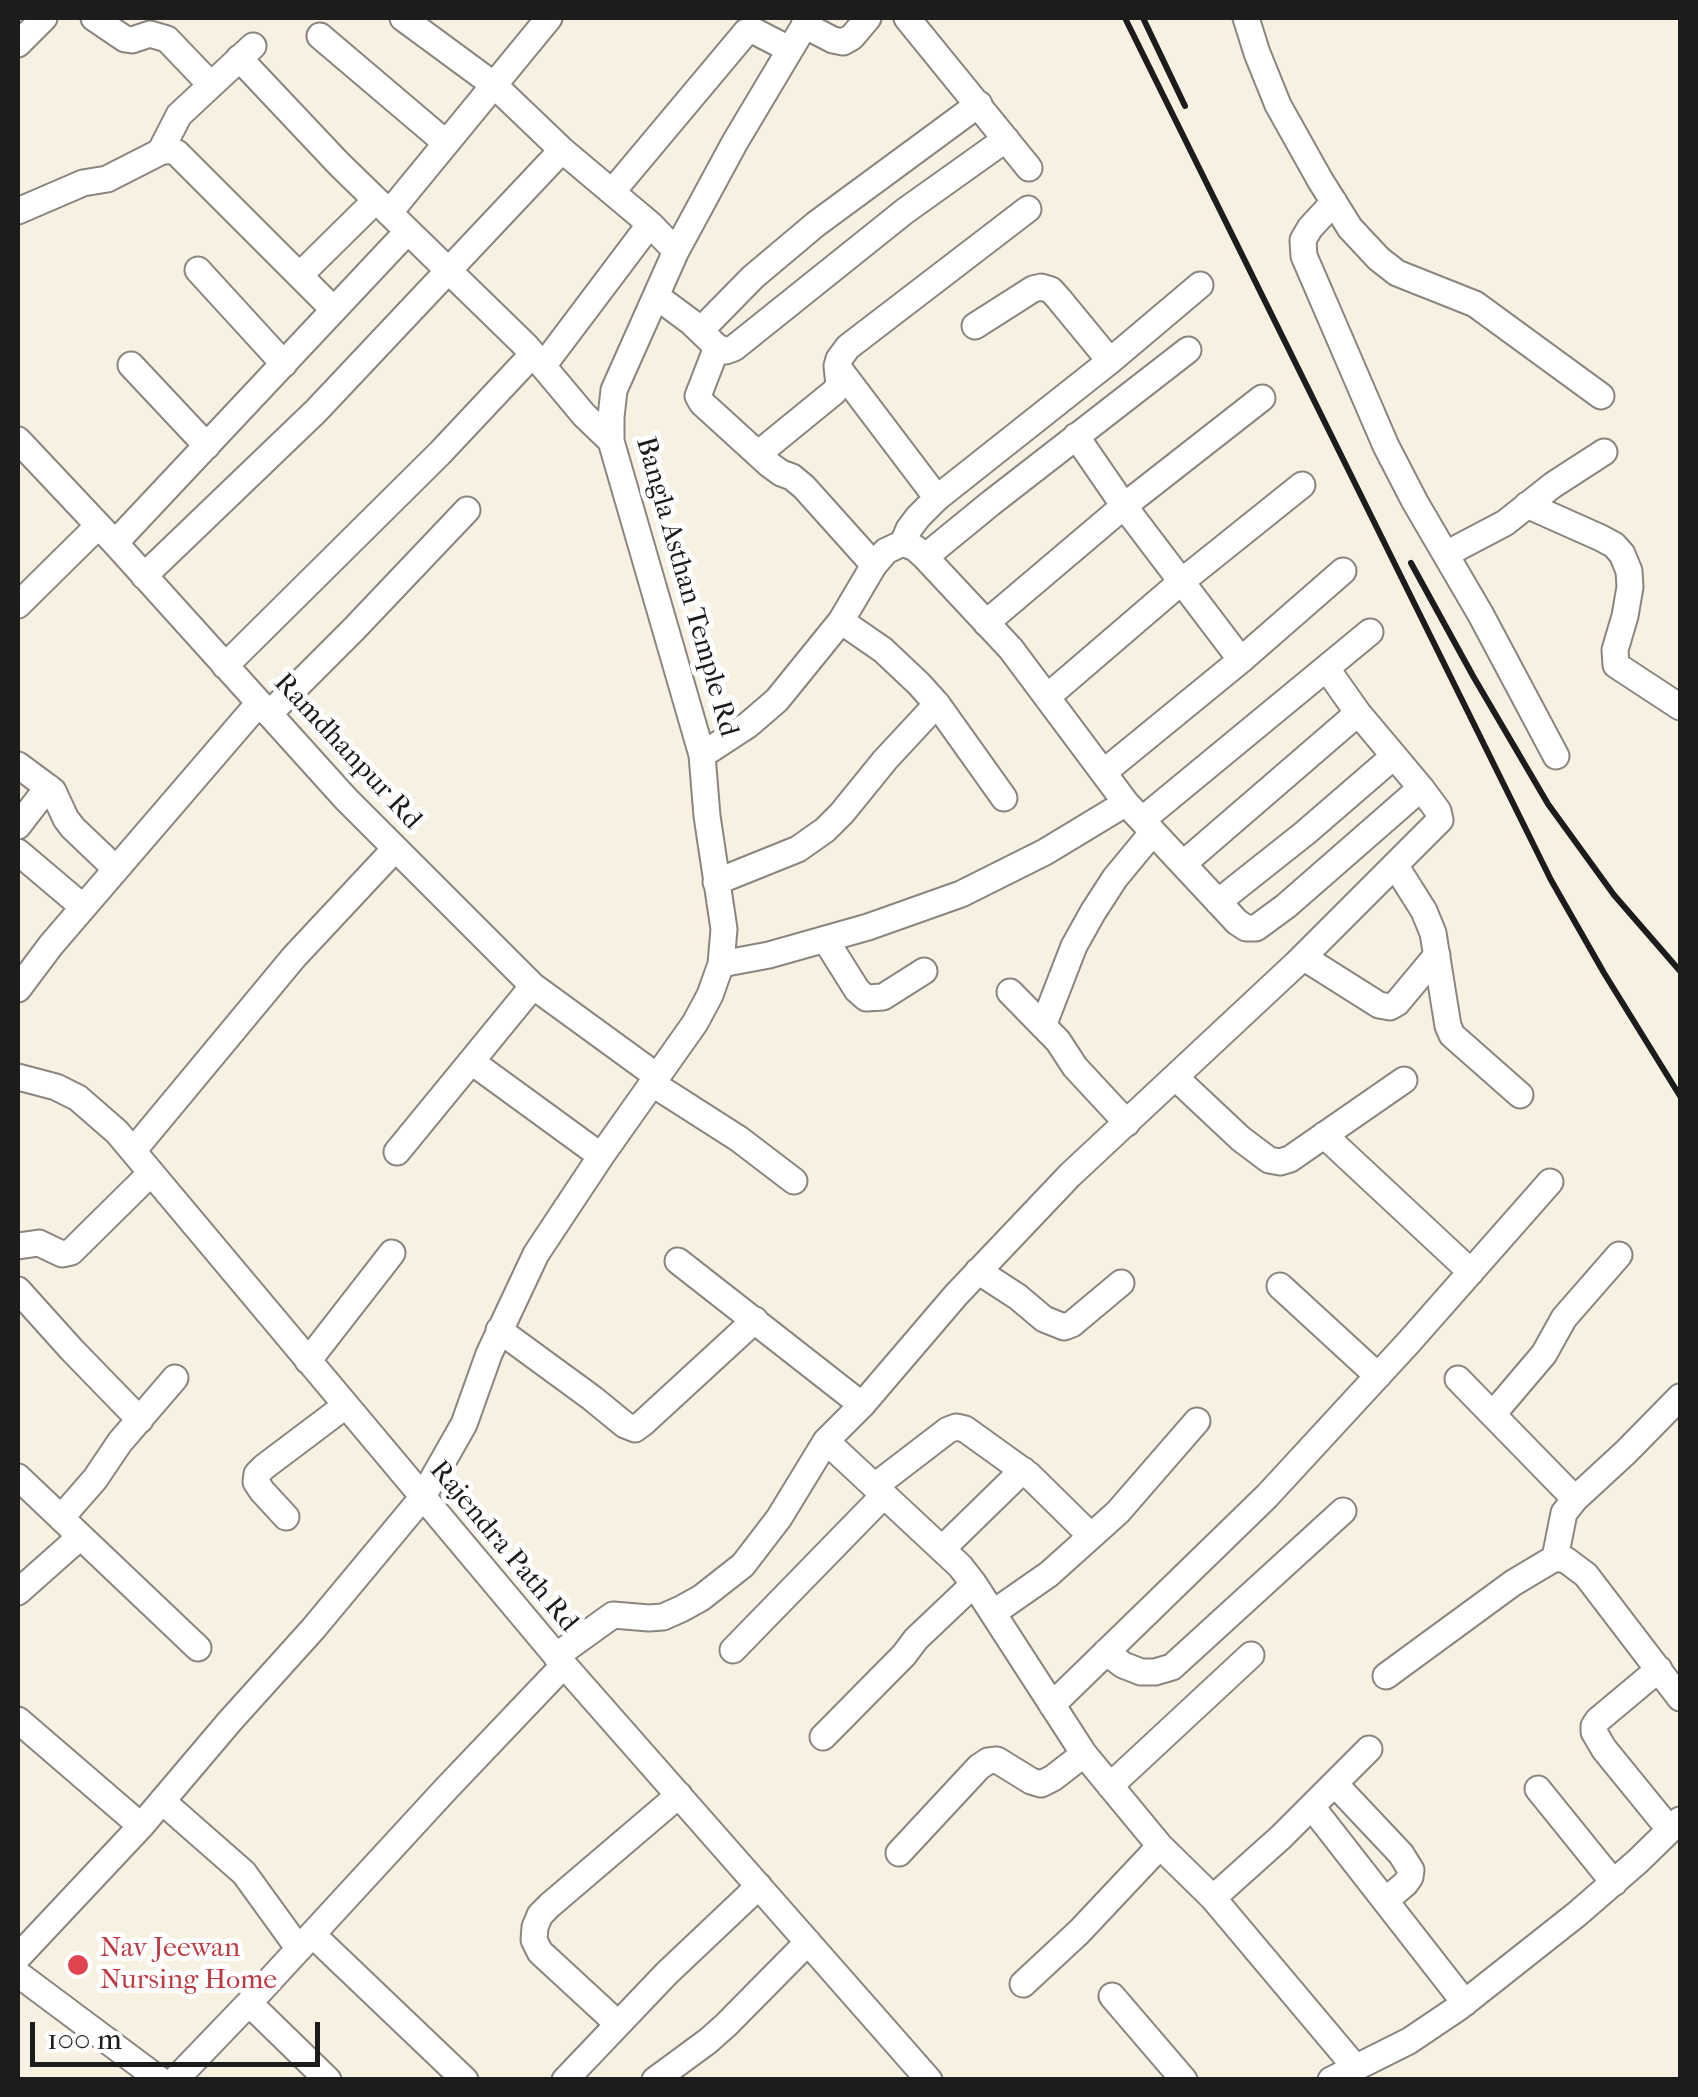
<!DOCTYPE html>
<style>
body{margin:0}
#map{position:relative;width:1698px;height:2097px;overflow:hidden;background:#f7f1e2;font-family:"IM FELL French Canon",serif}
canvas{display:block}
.frame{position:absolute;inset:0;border:20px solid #1c1c1c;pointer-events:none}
.scale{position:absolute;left:30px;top:2022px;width:290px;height:45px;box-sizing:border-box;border:5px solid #1c1c1c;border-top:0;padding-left:12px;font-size:30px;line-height:35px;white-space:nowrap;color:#1c1c1c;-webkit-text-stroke:8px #fff;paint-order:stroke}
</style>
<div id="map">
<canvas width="1698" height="2097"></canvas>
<div class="frame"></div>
<div class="scale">100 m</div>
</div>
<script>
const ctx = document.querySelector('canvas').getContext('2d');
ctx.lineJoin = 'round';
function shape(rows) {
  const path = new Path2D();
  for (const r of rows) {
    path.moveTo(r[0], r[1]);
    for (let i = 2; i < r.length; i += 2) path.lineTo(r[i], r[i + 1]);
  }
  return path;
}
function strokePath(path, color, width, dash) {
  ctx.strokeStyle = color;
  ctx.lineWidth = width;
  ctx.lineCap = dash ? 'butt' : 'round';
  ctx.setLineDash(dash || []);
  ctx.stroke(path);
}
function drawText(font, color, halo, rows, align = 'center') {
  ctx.font = font + ' "IM FELL French Canon",serif';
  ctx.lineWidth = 10;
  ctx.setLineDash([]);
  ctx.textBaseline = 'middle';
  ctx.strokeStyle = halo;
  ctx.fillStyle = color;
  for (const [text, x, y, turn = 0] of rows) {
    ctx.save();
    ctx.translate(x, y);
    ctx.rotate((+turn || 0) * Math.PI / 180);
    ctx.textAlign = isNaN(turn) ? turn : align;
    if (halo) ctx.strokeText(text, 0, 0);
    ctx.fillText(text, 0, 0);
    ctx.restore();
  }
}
const minor = shape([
 [94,18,125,39,132,40,150,34,167,39,210,84],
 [403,18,494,85,562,150,650,224,676,251],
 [907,18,1029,168],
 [1246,18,1257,53,1278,105,1320,180,1350,228,1379,259,1397,273,1475,304,1601,396],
 [804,25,833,40,843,42,852,37,868,18],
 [320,36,446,143],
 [18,44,44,18],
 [239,58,339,164,527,347,584,415,611,441],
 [160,152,179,115,253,46],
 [612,192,746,32,754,31,789,49],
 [1334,202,1310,228,1303,240,1304,256,1386,446,1415,502,1481,615,1556,756],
 [18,211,83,183,107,179,160,152,170,150,177,153,334,310],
 [389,213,549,18],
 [198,270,284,364],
 [300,275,376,200],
 [656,296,691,322,717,347,726,351,734,348,905,211,1006,139],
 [975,326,1033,289,1041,287,1051,290,1059,299,1110,361],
 [701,330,753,277,816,224,979,104],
 [717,347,698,396,702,403,770,465,781,473,792,477,804,487,874,565],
 [131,365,207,446],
 [543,366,650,224],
 [837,366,937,498],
 [1076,436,1124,506,1241,660],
 [18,440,115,543,346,799,533,986,658,1077],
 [758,454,834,392,839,385,837,366,839,359,848,347,1028,209],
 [1527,505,1601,538,1614,545,1622,554,1629,571,1630,587,1625,616,1615,650,1616,665,1680,707],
 [115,543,408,231],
 [903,543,909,529,918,517,937,498,1110,361,1200,285],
 [1446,554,1505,523,1553,485,1604,452],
 [925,557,991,503,1188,350],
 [144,576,316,411,562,150],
 [18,605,98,526],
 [841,621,883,650,919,684,937,704,1004,798],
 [986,623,1124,506,1262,398],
 [225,666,440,453,533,354],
 [1047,697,1181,582,1302,485],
 [269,714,354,629,467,510],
 [702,755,748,725,777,700,841,621,874,565,886,551,903,543,915,548,925,557,1011,649,1126,803,1237,922,1246,928,1256,928,1286,906,1421,788],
 [18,765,53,791,66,819,73,828,116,869],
 [1104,772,1241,660,1343,571],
 [1142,820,1370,632],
 [18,826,48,787],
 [18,852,83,907],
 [1183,864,1358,713],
 [1395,865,1424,911,1433,933,1448,1026,1452,1035,1520,1095],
 [716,882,798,849,825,830,842,813,885,760,937,704],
 [1218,902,1305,833,1393,757],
 [825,939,857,990,866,998,883,997,924,971],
 [1303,957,1379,1005,1390,1007,1397,1003,1437,955],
 [721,964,769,955,868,927,961,894,1045,852,1126,803],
 [18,989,51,945,259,703],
 [1010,992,1058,1041,1075,1067,1127,1123],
 [1043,1026,1074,946,1093,912,1115,878,1153,832],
 [472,1062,601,1156],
 [18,1077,56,1087,78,1098,117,1132,564,1665,929,2080],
 [1176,1078,1241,1139,1269,1160,1280,1162,1290,1159,1404,1080],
 [653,1084,739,1139,794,1181],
 [1324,1135,1471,1272],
 [133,1151,294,957,395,849],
 [397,1152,533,986],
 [18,1246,39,1243,62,1254,71,1252,151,1173],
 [678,1261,862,1405],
 [978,1271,1018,1297,1044,1319,1064,1327,1072,1324,1121,1283],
 [1280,1286,1378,1376],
 [18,1290,72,1350,140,1420],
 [499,1330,592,1398,625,1425,635,1429,643,1423,755,1320],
 [308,1361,392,1253],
 [1458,1379,1575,1499],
 [1493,1414,1544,1354,1564,1318,1619,1255],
 [826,1441,960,1566,974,1584,1084,1754,1160,1846,1213,1898,1356,2068],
 [18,1477,198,1648],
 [875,1486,948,1430,956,1427,965,1429,1029,1475,1091,1536],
 [286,1517,262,1491,256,1482,257,1474,264,1467,345,1406],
 [61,1518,95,1479,120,1442,175,1378],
 [942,1549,1023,1470],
 [1555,1558,1564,1513,1575,1499,1626,1452,1680,1397],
 [18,1592,80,1537],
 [993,1613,1049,1574,1118,1512,1197,1421],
 [733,1650,884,1495],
 [1106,1652,1123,1665,1141,1672,1155,1672,1172,1667,1343,1511],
 [556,1656,613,1615,649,1618,663,1617,681,1609,701,1598,743,1565,779,1518,826,1441,862,1405,956,1295,1070,1175,1296,964,1440,820,1438,811,1421,788,1358,713,1327,669],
 [1659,1669,1598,1720,1594,1726,1594,1732,1604,1749,1670,1830],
 [1386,1676,1513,1583,1555,1558,1566,1560,1586,1575,1680,1698],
 [1052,1705,1267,1496,1409,1342,1550,1182],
 [18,1720,141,1826],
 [823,1737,904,1655,916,1639,974,1584],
 [1335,1784,1401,1854,1411,1870,1410,1877,1405,1884,1386,1900],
 [1110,1786,1251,1655],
 [1538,1789,1614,1883],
 [162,1801,244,1873,299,1949],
 [1312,1807,1465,2003],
 [899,1853,979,1767,988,1761,997,1760,1031,1781,1041,1784,1053,1778,1084,1754],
 [1213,1898,1281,1837,1369,1749],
 [313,1935,465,2080],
 [18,1957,141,1826,230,1721,313,1629,422,1498,464,1424,489,1354,536,1254,601,1156,695,1023,710,995,721,964,724,929,707,816,702,755,611,441,611,417,614,390,676,251,735,142,809,18],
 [18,1974,160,2080],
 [1023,1984,1079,1932,1160,1846],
 [1112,1996,1184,2080],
 [249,2003,328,2080],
 [618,2024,540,1952,534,1940,535,1927,540,1915,550,1905,679,1795],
 [175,2080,249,2003,445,1790,564,1665],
 [565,2080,667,1973,759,1886],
 [655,2080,708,2041,726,2025,808,1942],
 [1331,2080,1409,2041,1458,2008,1577,1914,1638,1861,1680,1820]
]);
const rail = shape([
 [1125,18,1551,880,1604,973,1680,1096],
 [1143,18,1185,106],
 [1411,563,1473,676,1548,804,1614,895,1680,971]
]);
const markers = [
 [78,1965,12,"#e0444e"]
];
const streetNames = [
 ["Bangla Asthan Temple Rd",686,587,74],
 ["Ramdhanpur Rd",347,752,47],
 ["Rajendra Path Rd",503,1547,50]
];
const healthNames = [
 ["Nav Jeewan",100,1949],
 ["Nursing Home",100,1981]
];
strokePath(minor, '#8a867f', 29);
strokePath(minor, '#fff', 25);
strokePath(rail, '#1c1c1c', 6);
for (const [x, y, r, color] of markers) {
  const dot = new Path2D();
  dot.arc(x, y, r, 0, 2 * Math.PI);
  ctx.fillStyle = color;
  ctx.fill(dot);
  strokePath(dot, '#fff', 4);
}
drawText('28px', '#1c1c1c', '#fff', streetNames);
drawText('28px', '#be3a42', '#fff', healthNames, 'left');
</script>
